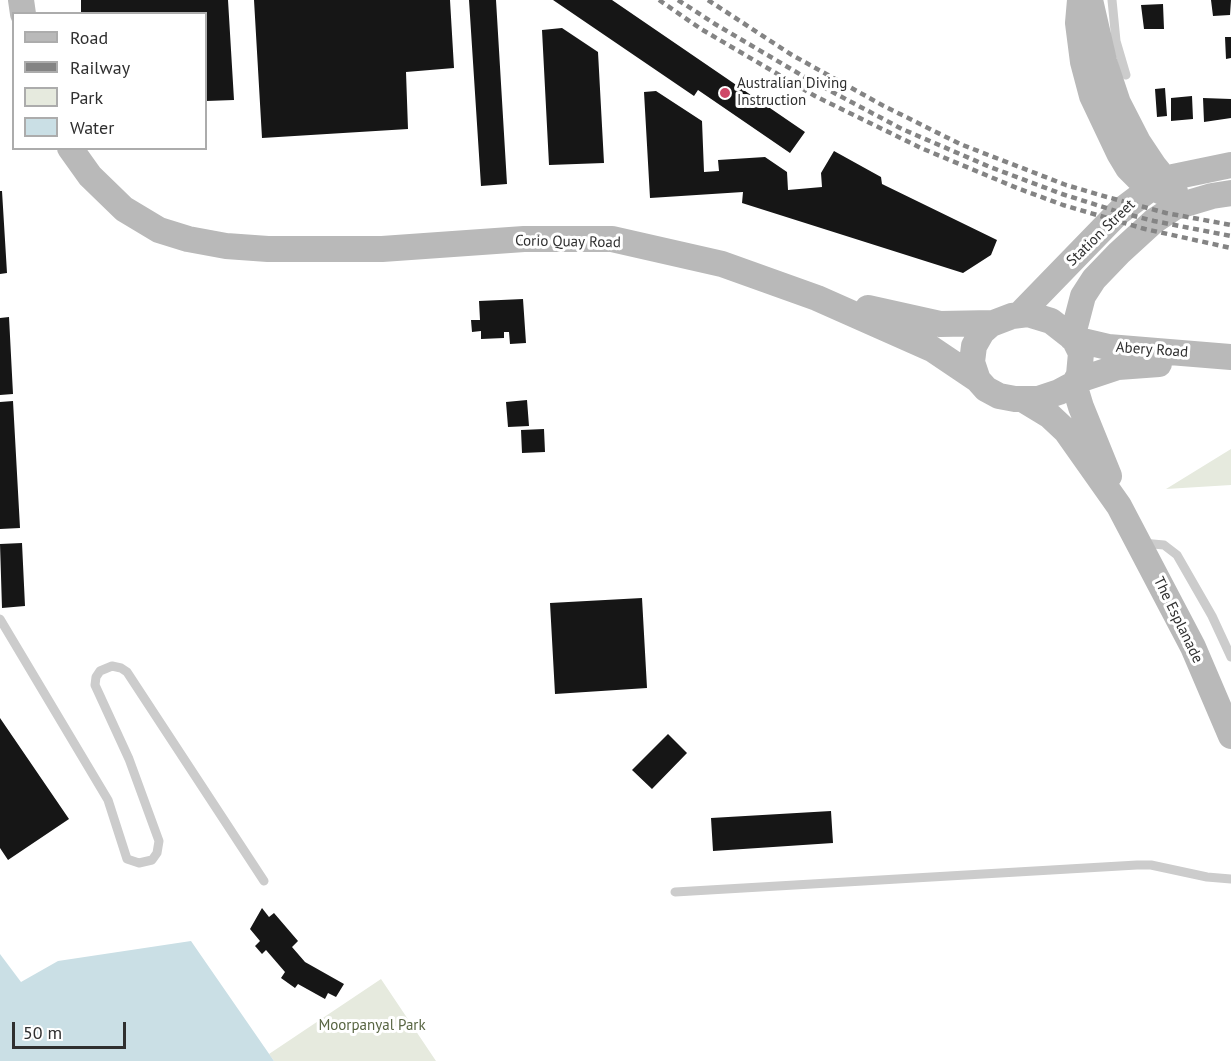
<!DOCTYPE html>
<style>
body{margin:0}
#map{position:relative;width:1231px;height:1061px;overflow:hidden;background:#fff;font-family:"PT Sans",sans-serif}
canvas{display:block}
.legend{position:absolute;left:12px;top:12px;width:195px;height:138px;box-sizing:border-box;background:#fff;border:2px solid #acacac;margin:0;padding:8px 10px;list-style:none;font-size:18px;color:#2f2f2f}
.legend li{display:flex;align-items:center;gap:12px;height:30px}
.legend b{width:30px;border:2px solid #acacac}
.scale{position:absolute;left:12px;top:1022px;width:114px;height:27px;box-sizing:border-box;border:3px solid #2f2f2f;border-top:0;padding-left:8px;font-size:18px;line-height:21px;white-space:nowrap;color:#2f2f2f;-webkit-text-stroke:4px #fff;paint-order:stroke}
</style>
<div id="map">
<canvas width="1231" height="1061"></canvas>
<ul class="legend">
<li><b style="height:8px;background:#b9b9b9"></b>Road</li>
<li><b style="height:8px;background:#848484"></b>Railway</li>
<li><b style="height:16px;background:#e6eade"></b>Park</li>
<li><b style="height:16px;background:#cadfe5"></b>Water</li>
</ul>
<div class="scale">50 m</div>
</div>
<script>
const ctx = document.querySelector('canvas').getContext('2d');
ctx.lineJoin = 'round';
function fillPath(path, color) {
  ctx.fillStyle = color;
  ctx.fill(path, 'evenodd');
}
function shape(rows) {
  const path = new Path2D();
  for (const r of rows) {
    path.moveTo(r[0], r[1]);
    for (let i = 2; i < r.length; i += 2) path.lineTo(r[i], r[i + 1]);
  }
  return path;
}
function strokePath(path, color, width, dash) {
  ctx.strokeStyle = color;
  ctx.lineWidth = width;
  ctx.lineCap = dash ? 'butt' : 'round';
  ctx.setLineDash(dash || []);
  ctx.stroke(path);
}
function drawText(font, color, halo, rows, align = 'center') {
  ctx.font = font + ' "PT Sans",sans-serif';
  ctx.lineWidth = 6;
  ctx.setLineDash([]);
  ctx.textBaseline = 'middle';
  ctx.strokeStyle = halo;
  ctx.fillStyle = color;
  for (const [text, x, y, turn = 0] of rows) {
    ctx.save();
    ctx.translate(x, y);
    ctx.rotate((+turn || 0) * Math.PI / 180);
    ctx.textAlign = isNaN(turn) ? turn : align;
    if (halo) ctx.strokeText(text, 0, 0);
    ctx.fillText(text, 0, 0);
    ctx.restore();
  }
}
const green = shape([
 [1231,449,1231,485,1166,489],
 [381,979,436,1061,274,1061,269,1054]
]);
const water = shape([
 [191,941,274,1061,0,1061,0,954,21,982,58,961]
]);
const building = shape([
 [81,0,228,0,234,100,206,101,206,14,81,14],
 [254,0,450,0,454,68,406,72,408,129,262,138],
 [469,0,496,0,507,184,481,186],
 [553,0,612,0,805,132,790,153,698,90,694,96],
 [1211,0,1231,0,1230,15,1213,16],
 [1163,4,1164,29,1144,29,1141,5],
 [562,28,598,52,604,163,549,165,542,30],
 [1225,37,1231,37,1231,58,1226,59],
 [1165,88,1167,116,1157,117,1155,89],
 [656,91,702,121,704,172,719,171,718,160,765,157,787,172,788,190,822,187,821,173,834,151,881,177,882,184,997,240,991,255,963,273,742,203,743,192,650,198,644,92],
 [1192,96,1193,119,1171,121,1171,98],
 [1203,98,1231,99,1231,118,1204,122],
 [0,191,2,191,7,273,0,274],
 [523,299,526,343,510,344,509,332,504,332,504,338,481,339,481,331,472,332,471,320,480,320,479,301],
 [9,317,13,394,0,395,0,318],
 [527,400,529,426,508,427,506,402],
 [13,401,20,528,0,529,0,402],
 [544,429,545,452,522,453,521,430],
 [22,543,25,606,2,608,0,544],
 [642,598,647,688,555,694,550,603],
 [0,718,69,819,8,860,0,848],
 [668,734,687,753,652,789,632,770],
 [831,811,833,843,713,851,711,818],
 [262,908,269,917,274,913,298,941,292,947,305,962,344,984,336,997,328,993,325,999,298,984,295,988,281,978,285,972,266,950,262,954,255,946,260,941,250,929]
]);
const lane = shape([
 [1112,0,1116,41,1126,75],
 [1142,543,1164,545,1177,555,1212,616,1231,657],
 [0,619,108,800,127,859,139,863,152,860,157,853,159,841,129,759,95,685,96,677,100,671,112,666,121,668,127,672,264,881],
 [675,892,1137,865,1151,865,1207,877,1231,879]
]);
const secondary = shape([
 [21,0,23,14],
 [1080,0,1078,23,1083,62,1092,96,1119,153,1128,168,1143,183,1185,203],
 [1090,0,1104,61,1118,103,1138,142,1154,166,1175,192],
 [70,148,90,176,124,209,159,230,188,239,226,246,268,249,382,249,524,239,612,239,722,264,817,298,932,349,978,380],
 [868,308,940,324,993,323],
 [1028,314,1051,321,1074,339,1081,353,1079,375,1074,384,1059,392,1038,399,1015,399,999,396,986,389,978,380,972,362,974,346,982,332,991,324,1012,316,1028,314],
 [1019,315,1119,212,1151,188,1173,177,1231,165],
 [1072,338,1083,296,1094,279,1119,253,1154,221,1175,207,1212,196,1231,193],
 [1074,339,1108,347,1231,357],
 [1076,381,1118,367,1159,364],
 [1074,384,1081,407,1109,476],
 [1022,399,1050,416,1066,431,1119,506,1193,647,1231,736]
]);
const rail = shape([
 [659,0,701,29,815,96,921,148,1017,188,1063,205,1145,229,1231,248],
 [678,0,715,24,808,79,902,129,990,167,1062,194,1119,212,1154,221,1231,236],
 [708,0,792,55,882,105,960,144,1066,185,1107,197,1166,213,1231,225]
]);
const markers = [
 [725,93,6,"#cf4767"]
];
const poiNames = [
 ["Australian Diving",737,84],
 ["Instruction",737,101]
];
const streetNames = [
 ["Station Street",1101,233,-44],
 ["Corio Quay Road",568,242,1],
 ["Abery Road",1152,350,4],
 ["The Esplanade",1178,620,64]
];
const parkNames = [
 ["Moorpanyal Park",372,1026]
];
fillPath(green, '#e6eade');
fillPath(water, '#cadfe5');
fillPath(building, '#161616');
strokePath(lane, '#ccc', 9);
strokePath(secondary, '#b9b9b9', 26);
strokePath(rail, '#848484', 4.5, [6, 4.5]);
for (const [x, y, r, color] of markers) {
  const dot = new Path2D();
  dot.arc(x, y, r, 0, 2 * Math.PI);
  ctx.fillStyle = color;
  ctx.fill(dot);
  strokePath(dot, '#fff', 2);
}
drawText('15px', '#2f2f2f', '#fff', poiNames, 'left');
drawText('15px', '#2f2f2f', '#fff', streetNames);
drawText('15px', '#586542', '#fff', parkNames);
</script>
